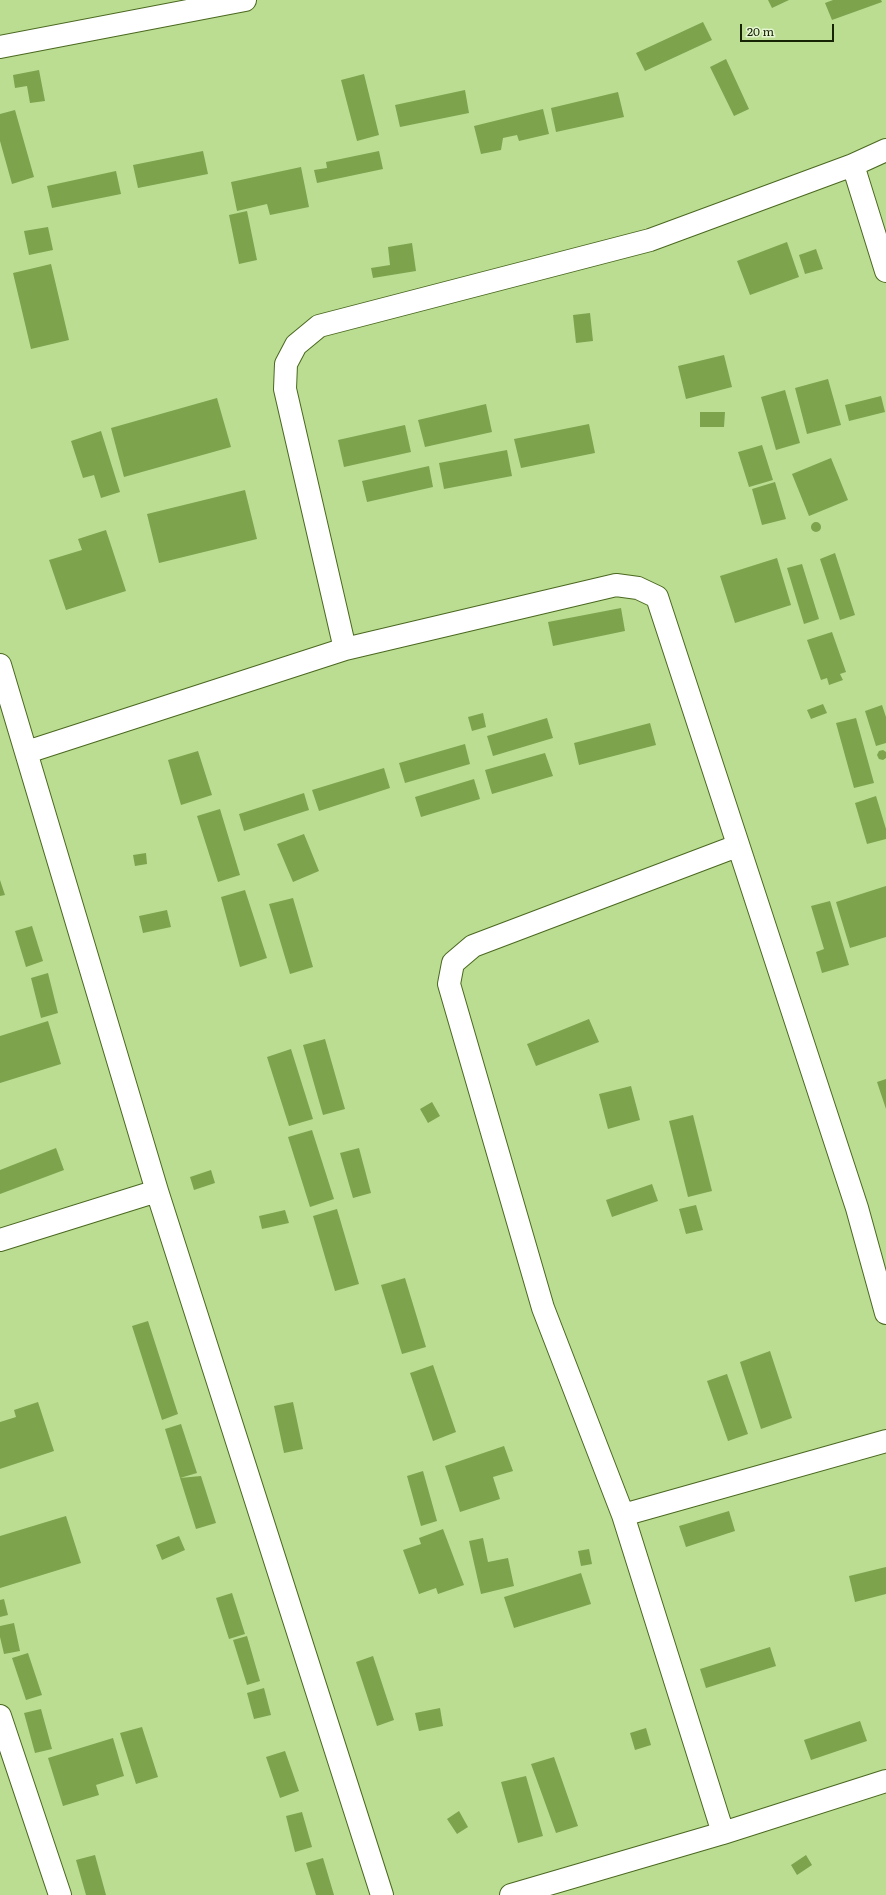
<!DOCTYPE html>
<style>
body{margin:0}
#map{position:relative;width:886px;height:1895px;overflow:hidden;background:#badd92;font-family:Literata,serif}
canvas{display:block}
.scale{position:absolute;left:740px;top:24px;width:94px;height:18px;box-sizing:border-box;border:2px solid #172305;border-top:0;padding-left:5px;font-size:12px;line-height:14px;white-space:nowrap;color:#172305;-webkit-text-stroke:3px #e5f7d2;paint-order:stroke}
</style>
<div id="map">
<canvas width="886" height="1895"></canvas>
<div class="scale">20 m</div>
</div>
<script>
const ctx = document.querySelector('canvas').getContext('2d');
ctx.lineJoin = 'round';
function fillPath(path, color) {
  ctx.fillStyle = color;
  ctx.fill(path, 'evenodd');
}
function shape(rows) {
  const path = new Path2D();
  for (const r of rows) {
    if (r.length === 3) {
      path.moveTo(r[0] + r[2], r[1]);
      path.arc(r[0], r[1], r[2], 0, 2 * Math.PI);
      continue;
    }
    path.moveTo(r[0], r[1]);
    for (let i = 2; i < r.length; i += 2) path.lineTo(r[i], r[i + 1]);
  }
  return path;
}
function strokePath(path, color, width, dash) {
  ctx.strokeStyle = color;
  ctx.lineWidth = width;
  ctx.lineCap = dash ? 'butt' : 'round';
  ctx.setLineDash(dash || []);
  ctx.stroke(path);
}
const building = shape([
 [768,0,789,0,772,8],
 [833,0,881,0,882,2,832,20,825,3],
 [703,22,712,40,645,71,636,53],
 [726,59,749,109,734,116,710,67],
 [39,70,45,101,30,103,27,86,15,88,13,75],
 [364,74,379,135,357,141,341,80],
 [465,90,469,113,400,127,395,105],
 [618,92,624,117,556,132,551,108],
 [543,109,549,134,519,141,517,135,503,138,501,150,481,154,474,126],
 [15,110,34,177,12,184,0,141,0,114],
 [203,151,208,174,138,188,133,165],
 [379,151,383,169,317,183,314,170,327,168,326,162],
 [301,167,309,207,270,215,267,204,237,211,231,182],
 [116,171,121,194,52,208,47,186],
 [247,211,257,260,239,264,229,215],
 [48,227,53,250,29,255,24,231],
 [787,242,799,277,750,295,737,261],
 [412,243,416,271,373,278,371,268,390,265,388,247],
 [816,249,823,269,805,274,799,255],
 [51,264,69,340,31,349,13,273],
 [590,313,593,341,576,343,573,315],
 [724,355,732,387,686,399,678,366],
 [828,379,841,425,807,434,795,388],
 [785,390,800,443,776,450,761,397],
 [881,396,885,412,849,421,845,405],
 [217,398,231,447,124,477,111,428],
 [486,404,492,432,425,447,418,420],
 [700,412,725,412,724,427,700,427],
 [589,424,595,453,521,468,514,439],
 [405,425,411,452,344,467,338,440],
 [101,431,120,492,101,498,94,475,83,478,71,441],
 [762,445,773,480,749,487,738,452],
 [507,450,512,476,444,489,439,463],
 [831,458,848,500,809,516,792,474],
 [429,466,433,487,367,502,362,481],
 [775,482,786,519,762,525,752,489],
 [245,490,257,539,159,563,147,514],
 [816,527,5],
 [106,530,126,591,66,610,49,560,82,550,78,539],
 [835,553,855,615,840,620,820,559],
 [777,558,791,605,735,623,720,576],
 [802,564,819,619,804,624,787,568],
 [621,608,625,631,553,646,548,622],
 [832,632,846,672,840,674,843,680,829,685,827,678,821,680,807,640],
 [823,704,827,713,811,719,807,710],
 [882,705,886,717,886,743,876,746,865,711],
 [483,713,486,727,472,731,468,717],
 [547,718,553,738,493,756,487,736],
 [856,718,874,783,854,788,836,723],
 [650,723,656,745,579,765,574,743],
 [465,744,470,764,405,783,399,763],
 [883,750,886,752,886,758,883,760,879,759,877,755,879,751],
 [198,751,212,795,181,805,168,760],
 [545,753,553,776,492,794,485,770],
 [384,768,390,788,319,811,312,790],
 [474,779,480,799,421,817,415,797],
 [304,793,309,810,244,831,239,814],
 [876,796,886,829,886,839,867,844,855,803],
 [220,809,240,875,218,882,197,816],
 [304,834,319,871,293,882,277,844],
 [146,853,147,864,135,866,133,855],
 [0,880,5,895,0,896],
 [886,886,886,937,850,948,836,902],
 [245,890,267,958,240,967,221,897],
 [293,898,313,967,290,974,269,904],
 [830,901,849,965,822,973,816,952,824,949,811,906],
 [167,910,171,927,143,933,139,916],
 [32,926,43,961,26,967,15,931],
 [48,973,58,1013,41,1018,31,978],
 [589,1019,599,1042,536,1066,527,1044],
 [48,1021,61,1064,0,1083,0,1036],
 [325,1039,345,1109,323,1115,303,1045],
 [291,1049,313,1119,289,1126,267,1057],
 [886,1079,886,1109,877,1082],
 [631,1086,640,1120,608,1129,599,1094],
 [432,1102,440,1116,428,1123,420,1109],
 [693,1115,712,1191,688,1197,669,1121],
 [312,1130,334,1199,310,1207,288,1137],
 [56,1148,64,1170,0,1194,0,1170],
 [359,1148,371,1193,353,1198,340,1153],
 [211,1170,215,1183,194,1190,190,1177],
 [652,1184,658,1201,612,1217,606,1200],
 [696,1205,703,1230,686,1234,679,1209],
 [337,1209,359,1284,335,1291,313,1216],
 [285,1210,289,1223,262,1229,259,1216],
 [405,1278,426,1347,402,1354,381,1285],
 [148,1321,178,1414,162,1420,132,1326],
 [770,1351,792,1418,761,1429,740,1362],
 [433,1365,456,1432,433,1441,410,1373],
 [727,1374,748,1434,728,1441,707,1381],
 [38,1402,54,1451,0,1469,0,1422,16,1417,14,1410],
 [293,1402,303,1449,284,1453,274,1406],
 [181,1424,197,1473,180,1478,165,1429],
 [504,1446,513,1471,493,1477,500,1499,460,1512,445,1466],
 [423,1471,437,1521,421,1526,407,1476],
 [201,1476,216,1523,196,1529,180,1478],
 [729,1511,735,1531,686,1547,679,1526],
 [66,1516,81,1563,0,1588,0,1536],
 [443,1529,464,1585,438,1594,436,1588,419,1594,403,1550,421,1544,419,1538],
 [179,1536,185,1550,162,1560,156,1545],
 [483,1538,488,1562,508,1558,514,1586,481,1594,469,1541],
 [589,1549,592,1564,581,1566,578,1551],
 [886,1567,886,1594,855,1602,849,1576],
 [581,1573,591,1604,514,1628,504,1597],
 [232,1593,245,1634,229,1639,216,1598],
 [4,1599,8,1615,0,1617,0,1600],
 [14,1623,20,1651,4,1654,0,1637,0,1626],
 [247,1636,260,1681,247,1685,233,1640],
 [770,1647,776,1666,706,1688,700,1669],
 [28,1653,42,1695,26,1700,12,1658],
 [373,1656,394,1720,377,1726,356,1662],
 [264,1688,271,1715,254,1719,247,1693],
 [440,1708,443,1726,419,1731,415,1713],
 [41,1709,52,1749,35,1753,24,1713],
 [860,1721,867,1741,811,1760,804,1740],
 [142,1727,158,1777,136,1784,120,1733],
 [646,1728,651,1745,635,1750,630,1733],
 [113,1738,124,1776,96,1785,99,1795,63,1806,48,1758],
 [285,1751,299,1791,280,1798,266,1757],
 [554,1757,578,1826,556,1833,531,1764],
 [526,1776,543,1836,518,1843,501,1782],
 [459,1811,468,1827,457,1834,447,1819],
 [302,1812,312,1847,295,1852,286,1816],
 [95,1855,106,1895,86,1895,76,1860],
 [806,1855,812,1865,797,1875,791,1865],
 [323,1858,334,1895,316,1895,306,1863]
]);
const minor = shape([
 [0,47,245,0],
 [853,165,886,271],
 [345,649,285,389,286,364,296,345,319,326,650,240,853,165,886,150],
 [0,665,157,1191,382,1895],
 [27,752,345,649,616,585,638,588,657,597,857,1208,886,1313],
 [0,1240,157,1191],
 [623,1515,886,1441],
 [0,1716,60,1895],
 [723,1833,623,1515,543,1308,449,984,453,963,473,946,737,846],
 [511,1895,723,1833,886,1781]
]);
fillPath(building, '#7da34d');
strokePath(minor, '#4a681f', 24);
strokePath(minor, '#fff', 22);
</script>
